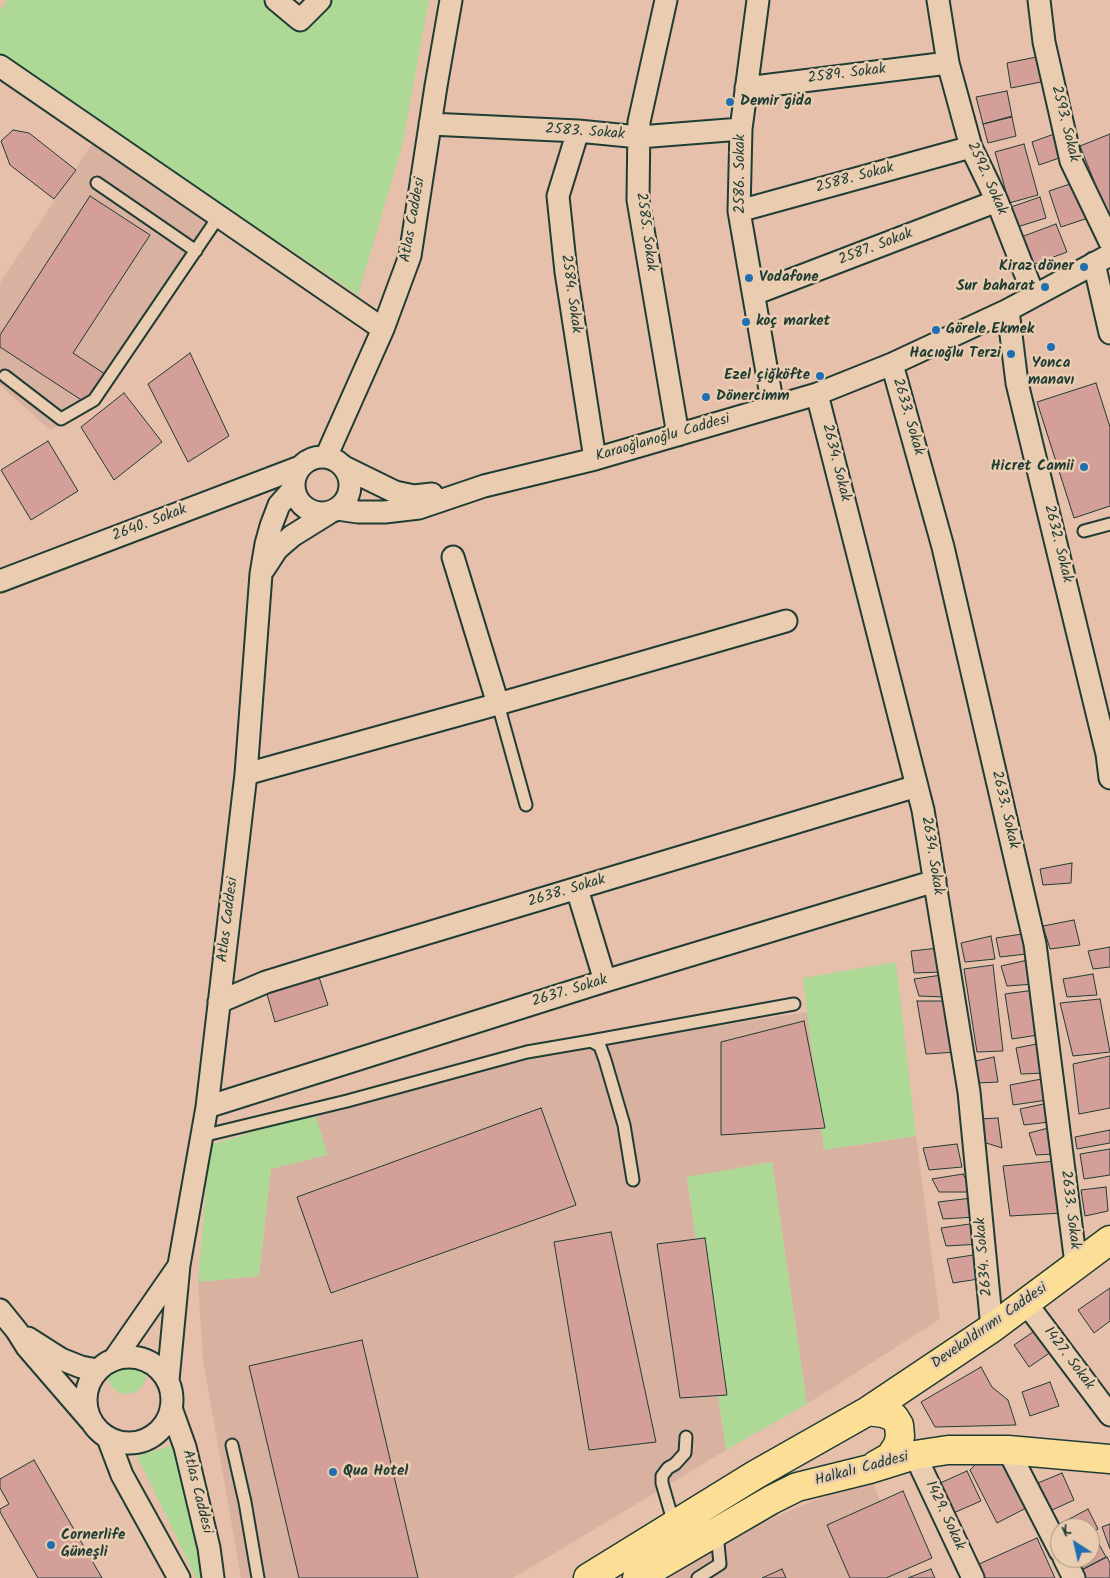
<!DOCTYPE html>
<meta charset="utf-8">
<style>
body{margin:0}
#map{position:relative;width:1110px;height:1578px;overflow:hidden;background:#e6c0ab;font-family:Kalam,sans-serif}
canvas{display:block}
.north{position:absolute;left:1050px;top:1518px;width:50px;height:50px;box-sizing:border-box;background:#eacdb1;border:1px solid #99937f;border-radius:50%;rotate:325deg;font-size:14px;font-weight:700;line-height:20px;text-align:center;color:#1f3d34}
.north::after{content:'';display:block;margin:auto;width:18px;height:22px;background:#1f6fb2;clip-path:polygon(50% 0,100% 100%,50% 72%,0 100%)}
</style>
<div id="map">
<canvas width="1110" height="1578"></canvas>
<div class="north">K</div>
</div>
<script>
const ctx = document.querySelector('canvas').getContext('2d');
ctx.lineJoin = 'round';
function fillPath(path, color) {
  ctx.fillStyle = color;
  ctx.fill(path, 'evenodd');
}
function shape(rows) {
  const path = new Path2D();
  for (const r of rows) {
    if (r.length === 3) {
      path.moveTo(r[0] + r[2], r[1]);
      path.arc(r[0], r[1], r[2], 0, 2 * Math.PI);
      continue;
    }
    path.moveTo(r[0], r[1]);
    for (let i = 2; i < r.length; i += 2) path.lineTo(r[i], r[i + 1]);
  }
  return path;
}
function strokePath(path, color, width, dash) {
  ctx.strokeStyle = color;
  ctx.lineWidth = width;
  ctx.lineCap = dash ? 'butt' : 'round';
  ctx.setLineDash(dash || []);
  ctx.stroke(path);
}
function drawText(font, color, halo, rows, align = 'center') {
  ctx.font = font + ' Kalam,sans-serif';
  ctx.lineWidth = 5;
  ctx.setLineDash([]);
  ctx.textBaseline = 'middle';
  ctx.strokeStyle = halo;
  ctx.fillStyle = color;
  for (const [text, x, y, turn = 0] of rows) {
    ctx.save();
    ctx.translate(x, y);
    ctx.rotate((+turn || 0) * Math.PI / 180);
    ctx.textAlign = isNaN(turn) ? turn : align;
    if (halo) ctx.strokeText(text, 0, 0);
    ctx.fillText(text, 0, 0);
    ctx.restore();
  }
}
const built = shape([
 [92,144,217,229,96,403,50,430,0,385,0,283],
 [807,1012,824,1150,916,1136,940,1319,807,1404,772,1162,687,1177,726,1450,513,1578,241,1578,203,1360,198,1282,259,1276,271,1169,315,1113,485,1062],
 [872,1481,913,1578,664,1578,750,1528,853,1484]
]);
const green = shape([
 [7,0,268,0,302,28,330,0,429,0,402,146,358,295,0,55,0,11],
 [896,962,916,1136,824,1150,803,978],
 [315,1113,328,1155,271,1169,259,1276,198,1282,210,1145],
 [772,1162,807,1404,726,1450,687,1177],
 [127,1375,19],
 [177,1444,204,1578,196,1578,137,1456]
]);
const building = shape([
 [1041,56,1046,81,1011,88,1007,63,1041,56],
 [1007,91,1012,116,983,124,976,97,1007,91],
 [1012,117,1016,136,988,143,983,124,1012,117],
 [13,130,29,133,76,170,54,199,10,165,1,141,13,130],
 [1057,133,1065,156,1039,165,1032,142,1057,133],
 [1110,134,1110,221,1080,146,1110,134],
 [1024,144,1038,195,1009,203,995,152,1024,144],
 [1076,182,1088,218,1061,227,1049,191,1076,182],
 [90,196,150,235,73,353,105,374,86,403,0,347,0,335,90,196],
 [1040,197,1046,218,1017,227,1011,207,1040,197],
 [1056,224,1067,252,1032,265,1021,237,1056,224],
 [190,353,229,436,188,462,148,384,190,353],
 [1096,383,1110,427,1110,506,1074,518,1037,402,1096,383],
 [124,393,162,442,114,480,81,427,124,393],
 [48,441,78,491,31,520,1,470,48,441],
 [1072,863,1071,883,1043,885,1040,869,1072,863],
 [1074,920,1080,945,1050,949,1043,926,1074,920],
 [1022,934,1026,954,1000,957,996,938,1022,934],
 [991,936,995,959,965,962,961,943,991,936],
 [1110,947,1110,967,1093,969,1088,951,1110,947],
 [939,948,941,972,914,973,911,951,939,948],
 [1028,960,1034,984,1007,986,1001,966,1028,960],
 [993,965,1003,1051,977,1052,964,969,993,965],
 [317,971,328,1005,275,1022,265,987,317,971],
 [1093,974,1097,995,1067,997,1063,979,1093,974],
 [942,975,945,997,919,996,914,979,942,975],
 [1035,990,1038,1035,1012,1039,1005,994,1035,990],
 [1100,999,1110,1052,1073,1056,1060,1003,1100,999],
 [917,1001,948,1001,957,1052,926,1054,917,1001],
 [804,1021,825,1128,721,1135,721,1042,804,1021],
 [1042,1043,1046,1073,1021,1074,1016,1048,1042,1043],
 [1110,1056,1110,1108,1079,1114,1073,1064,1110,1056],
 [994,1057,998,1082,977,1083,971,1062,994,1057],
 [1047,1078,1047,1100,1013,1105,1010,1085,1047,1078],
 [1048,1103,1049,1122,1024,1125,1020,1109,1048,1103],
 [541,1108,576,1205,331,1293,297,1197,541,1108],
 [998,1118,1002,1148,983,1142,979,1119,998,1118],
 [1052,1127,1054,1154,1036,1155,1029,1133,1052,1127],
 [1110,1130,1110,1143,1077,1149,1075,1137,1110,1130],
 [957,1144,962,1167,929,1170,923,1148,957,1144],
 [1110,1149,1110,1175,1084,1179,1080,1154,1110,1149],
 [1056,1161,1062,1213,1010,1216,1003,1166,1056,1161],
 [963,1174,973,1192,939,1192,932,1179,963,1174],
 [1106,1187,1108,1211,1085,1216,1081,1190,1106,1187],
 [972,1198,976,1217,943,1219,938,1202,972,1198],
 [977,1223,981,1244,946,1246,941,1228,977,1223],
 [611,1232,656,1442,589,1450,554,1242,611,1232],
 [705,1238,727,1395,680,1398,657,1244,705,1238],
 [980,1254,985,1278,953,1283,947,1259,980,1254],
 [1110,1288,1110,1321,1094,1333,1078,1310,1110,1288],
 [1036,1330,1051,1352,1029,1367,1014,1345,1036,1330],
 [362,1340,418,1578,299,1578,249,1366,362,1340],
 [981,1367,992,1387,1008,1400,1016,1425,935,1427,921,1402,981,1367],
 [1050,1382,1059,1406,1030,1416,1022,1392,1050,1382],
 [34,1460,102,1578,38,1578,0,1512,0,1509,9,1504,0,1488,0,1479,34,1460],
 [979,1461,1009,1465,1030,1506,997,1523,970,1470,979,1461],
 [967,1471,981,1501,951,1514,938,1484,967,1471],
 [1062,1473,1074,1500,1050,1511,1038,1483,1062,1473],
 [903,1491,932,1558,886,1578,850,1578,827,1525,903,1491],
 [1088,1509,1098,1529,1090,1533,1090,1528,1060,1528,1058,1525,1088,1509],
 [1110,1524,1110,1549,1102,1527,1110,1524],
 [1094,1535,1106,1557,1077,1572,1070,1558,1090,1558,1090,1537,1094,1535],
 [1037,1538,1055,1578,985,1578,979,1564,1037,1538],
 [1107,1557,1110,1563,1110,1578,1084,1578,1080,1571,1107,1557],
 [782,1569,786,1578,762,1578,782,1569],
 [931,1569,935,1578,908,1578,931,1569]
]);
const service = shape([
 [97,183,196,251],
 [5,376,61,419,94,400,219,216],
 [1084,531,1110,524],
 [498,704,526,805],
 [591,1041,794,1004],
 [202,1136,347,1101,527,1052,591,1041,600,1046,605,1060,624,1125,633,1180],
 [232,1445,245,1502,258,1578],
 [674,1524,662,1483,662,1476,668,1468,675,1464,685,1453,686,1437],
 [698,1578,720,1564,717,1533]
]);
const minor = shape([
 [276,0,300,20,320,0],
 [666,0,639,122,638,200,678,435],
 [758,0,741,129,739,211,773,407],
 [938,0,948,63,971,147,997,201,1034,296],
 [1039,0,1044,42,1071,161,1110,242],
 [0,66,383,329],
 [746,88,948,63],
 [430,124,578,131,639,137,741,129],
 [578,131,558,196,566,272,595,459],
 [739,211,971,147],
 [1094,263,1110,333],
 [754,294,997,201],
 [1008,310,1017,383,1107,754,1110,778],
 [892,364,943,547,1035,944,1076,1264],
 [817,394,923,810,969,1092,992,1328],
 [322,485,28],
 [326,457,383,329,410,256,436,86,451,0],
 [344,467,395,492,414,496,432,494],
 [337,509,358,512,385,512,419,508,484,486,595,459,817,394,892,364,1008,310,1110,255],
 [453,557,498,704],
 [264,569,277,549,292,536,329,513],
 [0,581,300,467],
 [246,774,498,704,786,621],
 [577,889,605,981],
 [219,1002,266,982,318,966,917,786],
 [207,1107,605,981,935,881],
 [1026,1303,1110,1415],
 [0,1310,17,1331,27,1347,90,1420],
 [28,1338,61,1359,81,1367,97,1370],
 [129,1400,43],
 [115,1358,178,1267],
 [168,1380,179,1265,207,1107,246,774,261,574,266,544,271,526,279,505,294,488],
 [171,1408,185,1447,209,1548,213,1578],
 [108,1438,122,1475,179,1578],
 [1008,1450,1060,1551],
 [915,1455,973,1578],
 [1064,1558,1074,1578]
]);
const primary = shape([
 [868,1411,883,1413,894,1417,899,1425,900,1436,898,1445,890,1457,876,1465],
 [588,1578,755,1475,868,1411,992,1328,1110,1240],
 [637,1578,771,1500,797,1487,870,1469,915,1455,948,1450,1008,1450,1110,1459]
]);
const markers = [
 [730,102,5,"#1f6fb2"],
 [1084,267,5,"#1f6fb2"],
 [749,278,5,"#1f6fb2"],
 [1045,287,5,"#1f6fb2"],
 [746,322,5,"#1f6fb2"],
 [936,330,5,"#1f6fb2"],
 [1051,347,5,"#1f6fb2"],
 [1011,354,5,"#1f6fb2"],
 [820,376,5,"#1f6fb2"],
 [706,397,5,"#1f6fb2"],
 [1084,467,5,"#1f6fb2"],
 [333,1472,5,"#1f6fb2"],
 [51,1545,5,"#1f6fb2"]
];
const streetNames = [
 ["2589. Sokak",847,75,-7],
 ["2593. Sokak",1064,124,76],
 ["2583. Sokak",585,133,4],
 ["2586. Sokak",741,174,-90],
 ["2588. Sokak",855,179,-15],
 ["2592. Sokak",986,179,66],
 ["Atlas Caddesi",414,220,-80],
 ["2585. Sokak",645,232,82],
 ["2587. Sokak",876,248,-21],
 ["2584. Sokak",570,294,82],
 ["2633. Sokak",907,417,74],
 ["Karaoğlanoğlu Caddesi",663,439,-16],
 ["2634. Sokak",835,463,76],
 ["2640. Sokak",150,524,-21],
 ["2632. Sokak",1057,544,76],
 ["2633. Sokak",1004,810,77],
 ["2634. Sokak",931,856,81],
 ["2638. Sokak",567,892,-17],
 ["Atlas Caddesi",229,920,-83],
 ["2637. Sokak",570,992,-17],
 ["2633. Sokak",1069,1210,83],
 ["2634. Sokak",985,1257,-95],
 ["Devekaldırımı Caddesi",990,1327,-35],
 ["1427. Sokak",1068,1359,53],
 ["Halkalı Caddesi",862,1470,-15],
 ["Atlas Caddesi",196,1492,76],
 ["1429. Sokak",944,1516,65]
];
const poiNames = [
 ["Demir gida",740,102],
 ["Kiraz döner",1074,267,"right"],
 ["Vodafone",759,278],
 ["Sur baharat",1035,287,"right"],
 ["koç market",756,322],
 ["Görele Ekmek",946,330],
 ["Hacıoğlu Terzi",1001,354,"right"],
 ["Yonca",1051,364,"center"],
 ["manavı",1051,381,"center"],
 ["Ezel çiğköfte",810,376,"right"],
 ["Dönercimm",716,397],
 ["Hicret Camii",1074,467,"right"],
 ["Qua Hotel",343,1472],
 ["Cornerlife",61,1536],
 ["Güneşli",61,1553]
];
fillPath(built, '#d9b1a1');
fillPath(green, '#aed895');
fillPath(building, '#d59f99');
strokePath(building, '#1f3d34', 1);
strokePath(service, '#1f3d34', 15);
strokePath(minor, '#1f3d34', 25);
strokePath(primary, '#1f3d34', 31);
strokePath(service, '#eacdb1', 11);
strokePath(minor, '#eacdb1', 21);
strokePath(primary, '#fdde96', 28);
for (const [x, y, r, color] of markers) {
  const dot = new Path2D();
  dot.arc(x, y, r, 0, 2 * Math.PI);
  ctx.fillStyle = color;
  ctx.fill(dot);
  strokePath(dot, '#eacdb1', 2);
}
drawText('15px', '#1f3d34', '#eacdb1', streetNames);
drawText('bold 15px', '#1f3d34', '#eacdb1', poiNames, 'left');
</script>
